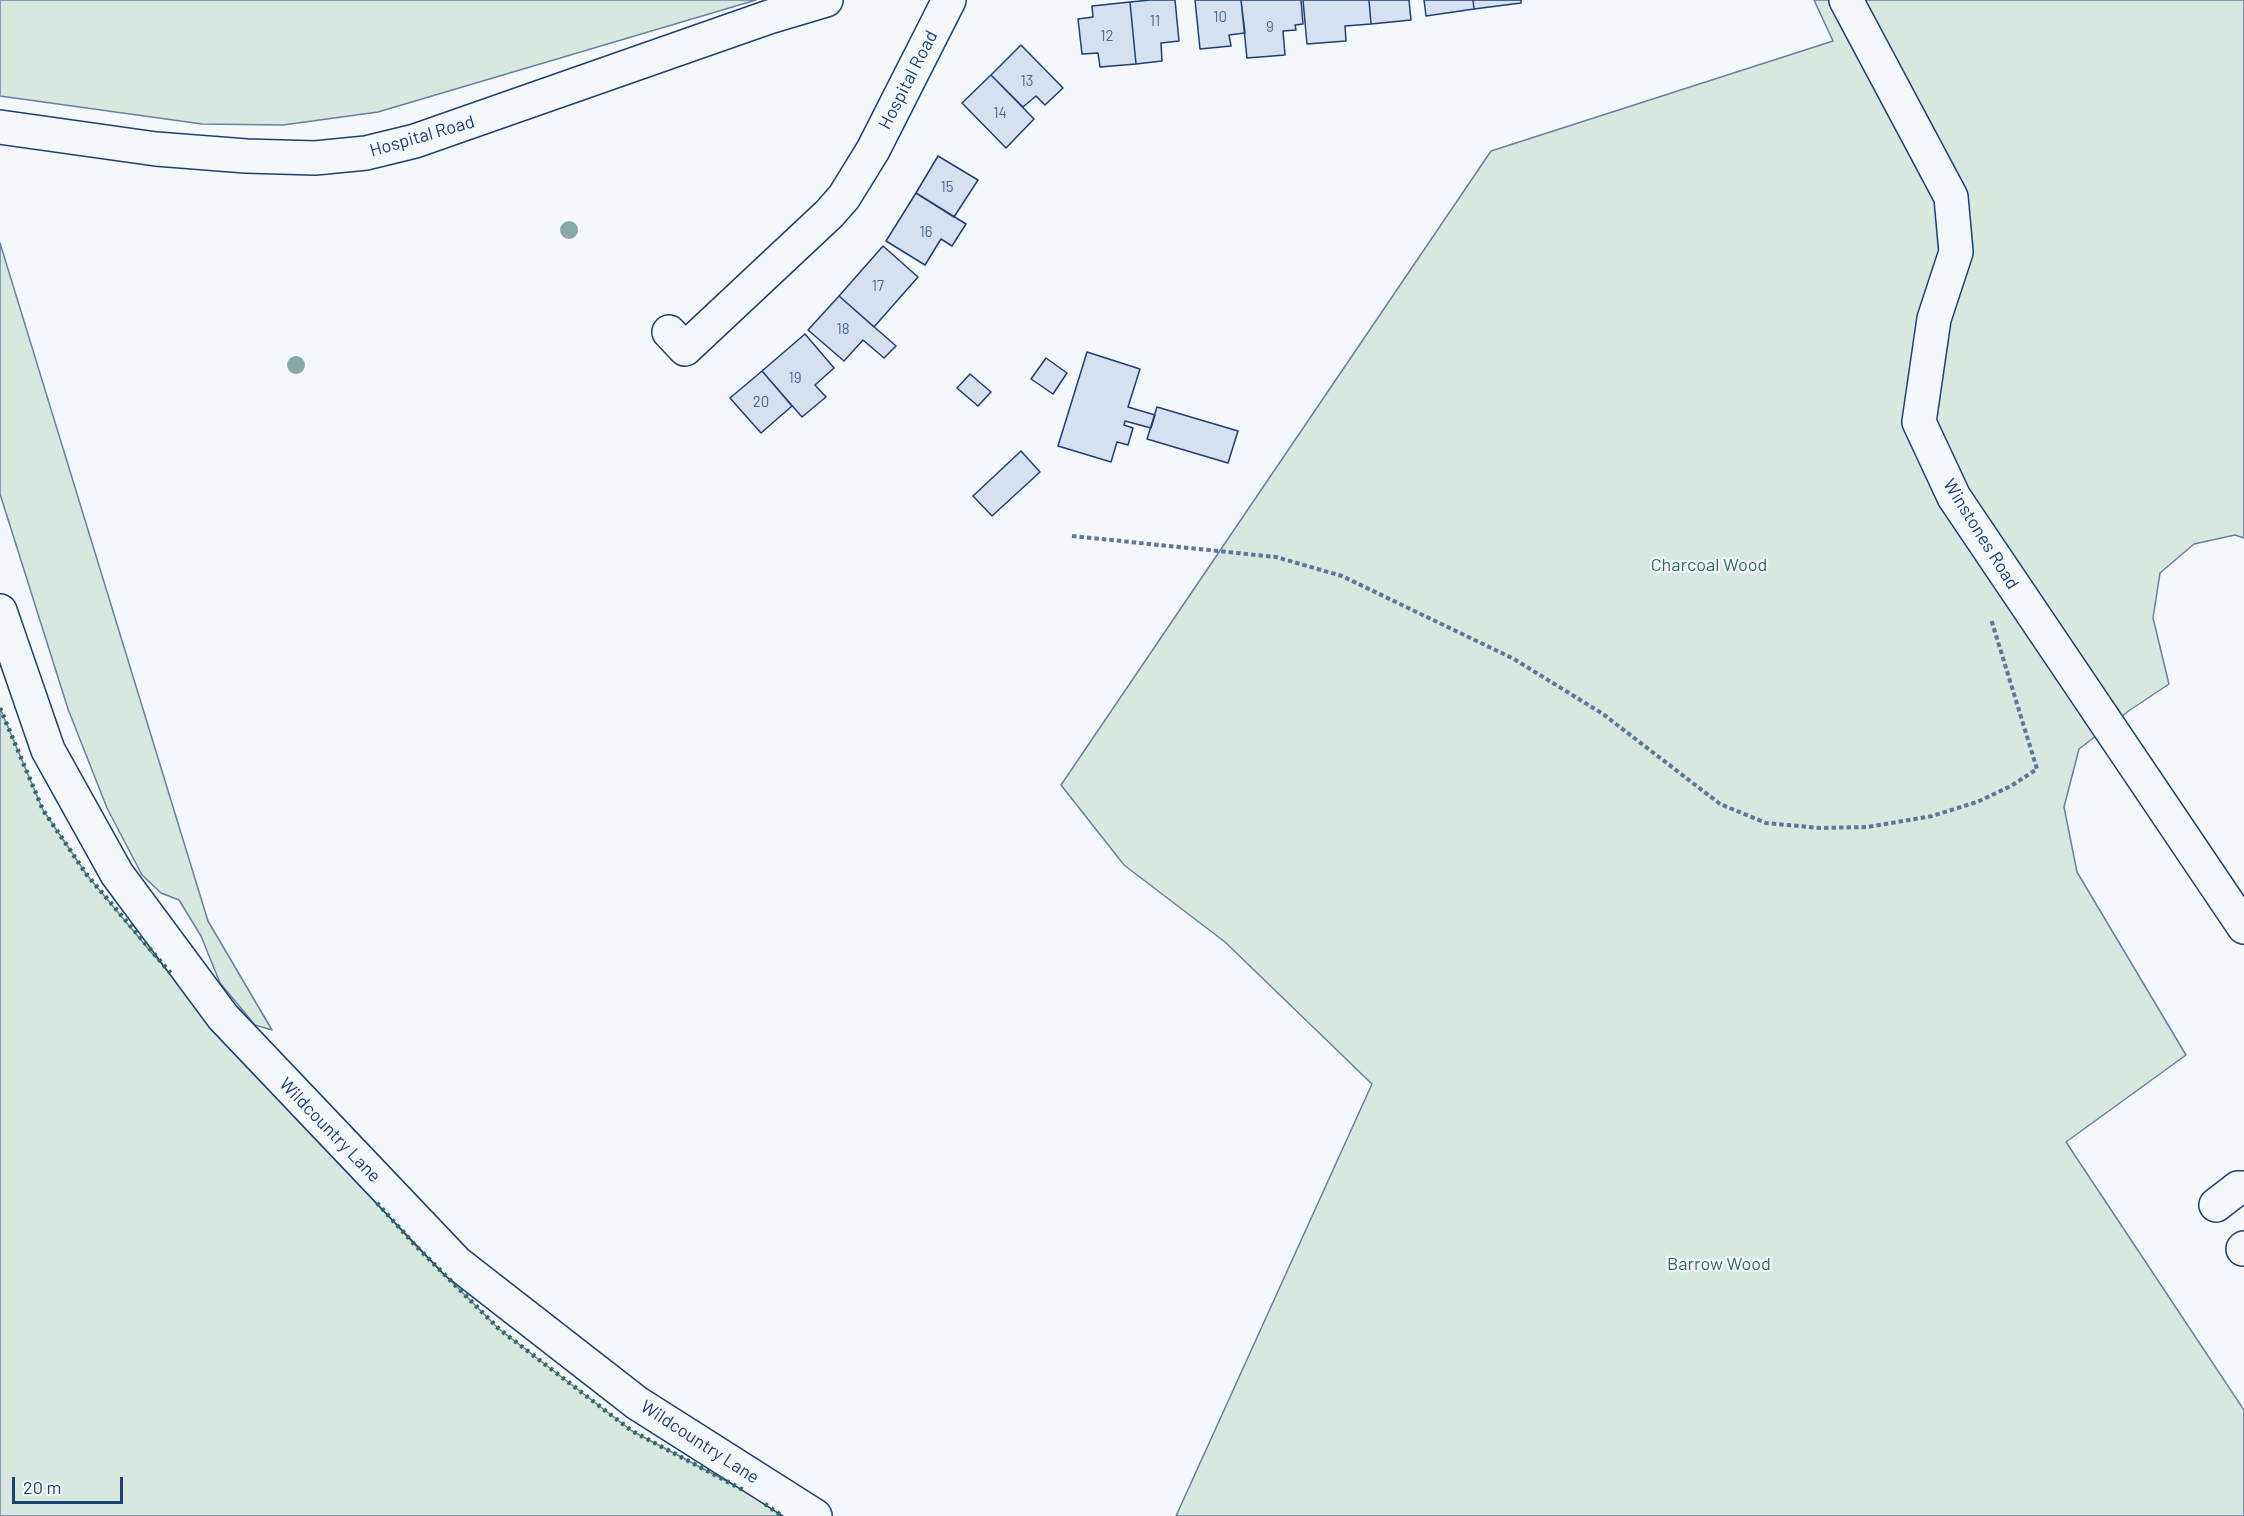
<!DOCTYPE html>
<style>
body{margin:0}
#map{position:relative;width:2244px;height:1516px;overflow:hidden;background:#f4f7fb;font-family:Barlow,sans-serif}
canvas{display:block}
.scale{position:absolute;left:12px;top:1477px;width:111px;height:27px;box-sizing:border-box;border:3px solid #1d3f73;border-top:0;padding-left:8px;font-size:18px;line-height:21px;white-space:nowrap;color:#1d3f73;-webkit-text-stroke:4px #f4f7fb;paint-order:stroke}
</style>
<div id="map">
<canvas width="2244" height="1516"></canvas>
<div class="scale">20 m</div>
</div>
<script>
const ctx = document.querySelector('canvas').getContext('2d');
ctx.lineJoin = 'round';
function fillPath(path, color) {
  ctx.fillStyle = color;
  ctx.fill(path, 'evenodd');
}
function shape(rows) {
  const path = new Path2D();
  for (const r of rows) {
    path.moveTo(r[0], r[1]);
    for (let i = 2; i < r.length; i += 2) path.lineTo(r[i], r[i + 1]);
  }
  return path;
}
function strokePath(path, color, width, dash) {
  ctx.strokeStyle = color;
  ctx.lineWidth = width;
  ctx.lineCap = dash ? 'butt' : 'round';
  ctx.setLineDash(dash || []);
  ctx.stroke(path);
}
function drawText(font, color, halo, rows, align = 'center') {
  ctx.font = font + ' Barlow,sans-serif';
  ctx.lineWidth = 4.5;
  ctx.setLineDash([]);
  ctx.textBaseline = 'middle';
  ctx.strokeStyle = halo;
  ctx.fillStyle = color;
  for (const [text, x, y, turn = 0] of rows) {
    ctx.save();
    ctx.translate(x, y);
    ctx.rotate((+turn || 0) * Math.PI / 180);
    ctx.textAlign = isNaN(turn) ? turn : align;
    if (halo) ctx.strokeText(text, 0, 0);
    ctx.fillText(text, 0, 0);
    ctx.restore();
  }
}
const green = shape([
 [0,0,756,0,378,112,283,125,202,124,0,96,0,0],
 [1814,0,2244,0,2244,538,2235,535,2194,544,2160,573,2153,618,2169,684,2130,710,2079,749,2064,807,2077,872,2186,1055,2066,1142,2244,1410,2244,1516,1176,1516,1372,1084,1225,942,1124,865,1061,785,1491,151,1833,41,1814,0],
 [0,243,208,921,272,1030,255,1025,220,983,201,936,179,900,161,893,142,875,107,808,68,709,0,494,0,243],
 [0,708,43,810,87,875,151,952,415,1245,499,1329,632,1431,751,1494,782,1516,0,1516,0,708]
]);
const building = shape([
 [1150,0,1175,0,1179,41,1161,43,1162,61,1136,64,1130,2,1150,0],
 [1195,0,1241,0,1245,33,1229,35,1231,46,1200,49,1195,0],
 [1241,0,1301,0,1303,24,1295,25,1296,30,1283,31,1285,55,1247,58,1241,0],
 [1303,0,1369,0,1371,24,1345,26,1346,41,1307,44,1303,0],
 [1369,0,1409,0,1411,20,1371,24,1369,0],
 [1424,0,1473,0,1474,9,1426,16,1424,0],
 [1473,0,1521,0,1521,3,1474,9,1473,0],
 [1130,2,1136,64,1100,67,1098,53,1082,54,1078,19,1093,17,1092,6,1130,2],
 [1021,45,1063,88,1045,105,1036,96,1023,107,991,75,1021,45],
 [991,75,1034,119,1006,148,962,103,991,75],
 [938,156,978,180,954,217,916,193,938,156],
 [916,193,966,224,952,246,941,239,925,265,886,241,916,193],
 [883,246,918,277,874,327,839,296,883,246],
 [839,296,896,346,884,358,863,340,844,361,808,330,839,296],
 [805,334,834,368,815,385,826,397,802,417,762,371,805,334],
 [1087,352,1140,369,1128,407,1155,415,1151,428,1125,421,1124,425,1133,428,1128,445,1117,442,1111,462,1058,446,1087,352],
 [1046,358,1067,373,1053,394,1031,379,1046,358],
 [762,371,792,406,761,433,730,398,762,371],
 [970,374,991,392,978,406,957,388,970,374],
 [1157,407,1238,431,1228,463,1147,439,1157,407],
 [1021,451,1040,472,992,516,973,496,1021,451]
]);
const path = shape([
 [1072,536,1276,557,1342,576,1514,659,1603,714,1720,804,1766,823,1820,828,1868,827,1932,816,1977,802,2011,786,2037,769,1991,619]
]);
const street = shape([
 [1846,0,1951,197,1956,252,1934,319,1919,422,1954,497,2244,927],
 [0,127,156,149,246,156,315,158,366,153,415,141,769,17,826,0],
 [669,332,685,349,829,214,844,197,873,150,949,0],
 [0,611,48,750,117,874,223,1017,457,1263,637,1403,815,1516],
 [2216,1205,2238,1188,2244,1188],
 [2243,1249,2244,1248]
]);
const hedge = shape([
 [0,708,43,810,87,875,173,976],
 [377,1203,415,1245,499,1329,632,1431,745,1491],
 [765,1504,782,1516]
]);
const trees = [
 [569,230],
 [296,365]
];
const numberNames = [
 ["10",1220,17],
 ["11",1155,21],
 ["9",1270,27],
 ["12",1107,36],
 ["13",1027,81],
 ["14",1000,113],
 ["15",947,187],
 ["16",926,232],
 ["17",878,286],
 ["18",843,329],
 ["19",795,378],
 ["20",761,402]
];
const streetNames = [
 ["Hospital Road",908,80,-63],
 ["Hospital Road",422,136,-16],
 ["Winstones Road",1981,534,58],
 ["Wildcountry Lane",330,1130,46],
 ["Wildcountry Lane",700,1442,33]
];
const parkNames = [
 ["Charcoal Wood",1709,565],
 ["Barrow Wood",1719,1264]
];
fillPath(green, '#d7e8df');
strokePath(green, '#687fa3', 1.5);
fillPath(building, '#d5e0f0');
strokePath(building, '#1d3f73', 1.5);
strokePath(street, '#1d3f73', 36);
strokePath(path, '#5e769c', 4, [4.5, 3]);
strokePath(street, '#f4f7fb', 33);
strokePath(hedge, '#2c6c60', 4.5, [3, 4.5]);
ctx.fillStyle = '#86aba6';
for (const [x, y] of trees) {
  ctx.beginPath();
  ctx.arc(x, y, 9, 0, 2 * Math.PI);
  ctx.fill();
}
drawText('15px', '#4b6792', null, numberNames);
drawText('18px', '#1d3f73', '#f4f7fb', streetNames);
drawText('18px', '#2c6c60', '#f4f7fb', parkNames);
</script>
